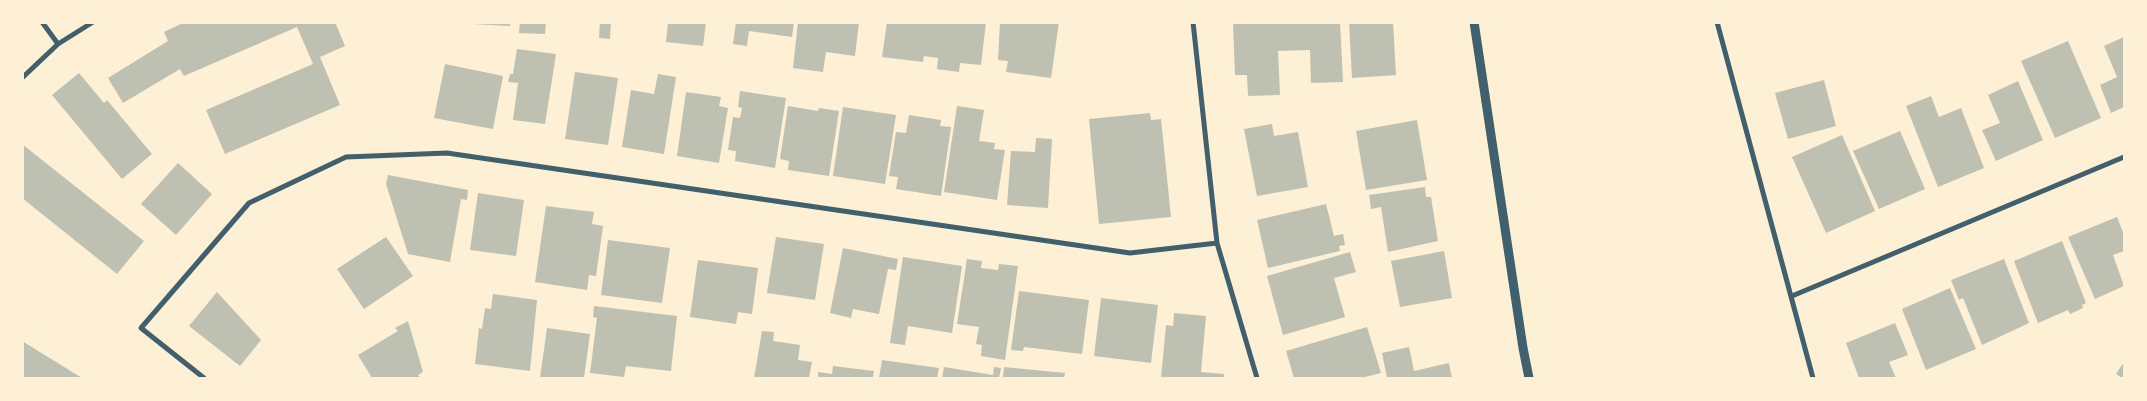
<!DOCTYPE html>
<style>
body{margin:0}
#map{position:relative;width:2147px;height:401px;overflow:hidden;background:#fdf0d5;font-family:"DM Sans",sans-serif}
canvas{display:block}
.frame{position:absolute;inset:0;border:24px solid #fdf0d5;pointer-events:none}
</style>
<div id="map">
<canvas width="2147" height="401"></canvas>
<div class="frame"></div>
</div>
<script>
const ctx = document.querySelector('canvas').getContext('2d');
ctx.lineJoin = 'round';
function fillPath(path, color) {
  ctx.fillStyle = color;
  ctx.fill(path, 'evenodd');
}
function shape(rows) {
  const path = new Path2D();
  for (const r of rows) {
    path.moveTo(r[0], r[1]);
    for (let i = 2; i < r.length; i += 2) path.lineTo(r[i], r[i + 1]);
  }
  return path;
}
function strokePath(path, color, width, dash) {
  ctx.strokeStyle = color;
  ctx.lineWidth = width;
  ctx.lineCap = dash ? 'butt' : 'round';
  ctx.setLineDash(dash || []);
  ctx.stroke(path);
}
const building = shape([
 [185,22,335,22,345,46,320,57,340,105,225,154,206,110,313,64,297,27,184,76,180,69,123,103,108,78,168,41,164,32],
 [472,22,510,22,510,26,472,24],
 [520,22,546,22,545,34,519,33],
 [600,22,611,22,610,39,599,38],
 [668,22,706,22,703,46,666,42],
 [736,22,794,22,792,37,749,31,747,46,733,44],
 [798,22,859,22,855,56,826,52,823,72,793,68],
 [887,22,986,22,981,65,960,63,959,72,937,69,938,58,924,56,923,62,882,57],
 [1000,22,1059,22,1051,78,1006,72,1008,61,998,60],
 [1233,22,1340,22,1343,82,1311,83,1310,50,1278,51,1280,95,1248,96,1247,75,1235,75],
 [1349,22,1393,22,1396,75,1352,78],
 [2124,37,2124,107,2111,113,2100,85,2117,77,2104,46],
 [2068,41,2101,118,2055,138,2021,61],
 [517,49,556,54,545,124,513,120,518,83,508,82,510,74,513,74],
 [445,64,503,76,493,129,434,118],
 [575,72,618,78,608,145,565,139],
 [79,73,104,103,107,100,152,154,122,179,52,95],
 [658,74,676,77,664,154,622,147,631,90,654,94],
 [1824,80,1836,126,1788,139,1775,93],
 [2018,81,2043,140,1996,161,1982,130,2000,123,1988,95],
 [740,91,786,98,775,168,735,161,736,151,728,150,733,117,740,118,742,108,738,107],
 [686,92,721,97,719,106,728,108,719,163,677,156],
 [1931,96,1939,117,1961,108,1984,168,1938,187,1906,106],
 [788,106,818,111,819,108,839,111,829,176,788,170,789,161,780,159],
 [957,106,984,110,979,141,995,143,994,149,1005,150,997,200,944,192],
 [843,107,896,115,885,184,833,176],
 [1150,113,1151,120,1161,119,1171,217,1099,224,1089,119],
 [909,115,941,120,940,126,951,127,941,196,896,189,898,177,889,176,896,132,906,133],
 [1417,120,1427,180,1366,190,1356,131],
 [1272,124,1274,136,1298,132,1308,187,1257,196,1244,129],
 [1900,131,1925,189,1879,209,1853,151],
 [1842,135,1875,211,1826,233,1792,157],
 [1036,138,1052,139,1048,208,1007,205,1011,151,1035,152],
 [22,144,144,241,117,274,22,198],
 [178,163,212,194,176,235,141,204],
 [388,175,468,190,467,200,461,199,450,262,408,254,386,184],
 [1425,187,1426,197,1431,197,1438,241,1388,252,1381,207,1371,209,1369,195],
 [478,193,524,200,516,256,470,250],
 [1326,204,1334,236,1343,234,1345,245,1339,246,1340,251,1268,268,1257,220],
 [546,206,594,212,592,224,603,226,596,276,589,275,587,290,535,282],
 [2117,217,2124,235,2124,251,2113,255,2124,286,2095,299,2068,237],
 [386,237,413,276,364,309,337,269],
 [776,237,824,244,815,300,767,293],
 [608,240,670,248,662,303,601,295],
 [2062,241,2086,303,2082,305,2083,308,2070,314,2068,310,2038,323,2014,261],
 [843,248,898,259,896,270,888,269,879,314,853,309,851,318,830,313],
 [1444,251,1452,298,1400,307,1391,261],
 [1350,252,1356,272,1334,278,1345,317,1283,335,1267,276],
 [903,257,962,266,952,333,908,326,905,345,890,343],
 [967,259,982,261,981,268,998,270,999,264,1018,266,1005,360,981,356,982,345,976,344,979,327,957,324],
 [2004,259,2029,323,1982,345,1963,298,1959,300,1951,280],
 [698,260,758,268,752,314,738,312,736,324,690,317],
 [1950,288,1976,349,1926,370,1902,309],
 [1019,291,1089,300,1082,354,1024,347,1023,351,1011,350],
 [217,292,261,340,240,366,189,326],
 [493,294,537,300,530,371,475,364,479,328,482,329,485,308,491,309],
 [1101,298,1158,305,1151,363,1094,356],
 [594,306,677,316,671,371,626,366,624,377,590,373,597,318,593,317],
 [1174,313,1206,316,1201,372,1224,374,1224,378,1161,378,1166,325,1173,326],
 [408,321,423,372,418,375,421,378,372,378,358,355,398,331,395,328],
 [1895,323,1908,355,1889,362,1896,378,1859,378,1846,343],
 [1367,327,1381,373,1361,378,1294,378,1286,351],
 [547,328,590,334,584,378,540,378],
 [762,331,774,332,773,341,800,345,798,360,812,362,809,378,754,378],
 [22,341,82,378,22,378],
 [1409,347,1414,371,1449,363,1452,378,1387,378,1382,353],
 [882,360,939,368,937,378,879,378],
 [2124,362,2124,378,2122,378,2116,374],
 [833,366,874,371,873,378,818,378,818,372,832,374],
 [944,367,993,375,994,367,1001,368,999,378,942,378],
 [1004,367,1065,373,1064,378,1003,378]
]);
const minor = shape([
 [42,22,58,44],
 [1193,22,1217,243,1257,378],
 [1717,22,1813,378],
 [22,78,58,44,93,22],
 [1792,296,2124,157],
 [204,378,141,328,249,203,346,157,447,153,1130,253,1217,243]
]);
const tertiary = shape([
 [1474,22,1523,348,1529,378]
]);
fillPath(building, '#bec0b2');
strokePath(minor, '#3f606c', 5);
strokePath(tertiary, '#3f606c', 9);
</script>
